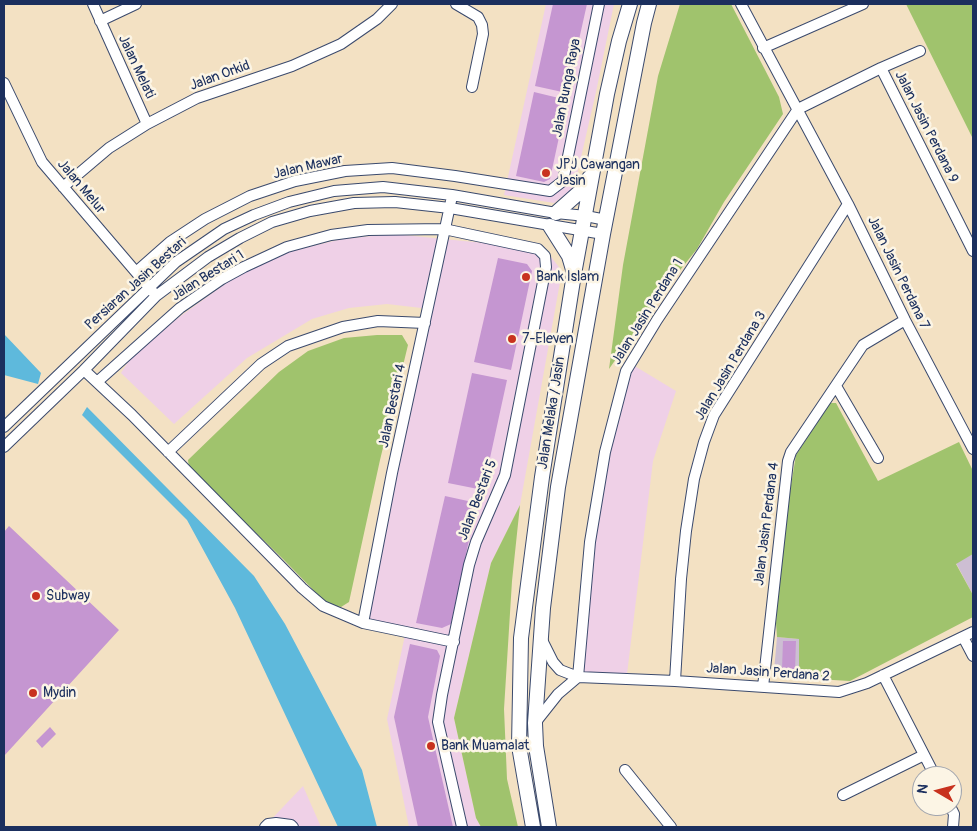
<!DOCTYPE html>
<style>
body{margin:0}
#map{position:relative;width:977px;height:831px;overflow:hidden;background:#f3e1c3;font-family:Pangolin,sans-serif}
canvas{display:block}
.frame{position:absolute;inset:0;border:5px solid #1b2f5e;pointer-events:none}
.north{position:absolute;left:912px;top:766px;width:50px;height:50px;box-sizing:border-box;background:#fcf5e5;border:1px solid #a2a6af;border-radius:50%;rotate:278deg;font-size:14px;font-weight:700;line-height:20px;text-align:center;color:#1b2f5e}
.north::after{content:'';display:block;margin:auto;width:18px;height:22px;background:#c8321e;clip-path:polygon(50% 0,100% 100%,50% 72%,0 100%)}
</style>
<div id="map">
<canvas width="977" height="831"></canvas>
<div class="frame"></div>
<div class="north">N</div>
</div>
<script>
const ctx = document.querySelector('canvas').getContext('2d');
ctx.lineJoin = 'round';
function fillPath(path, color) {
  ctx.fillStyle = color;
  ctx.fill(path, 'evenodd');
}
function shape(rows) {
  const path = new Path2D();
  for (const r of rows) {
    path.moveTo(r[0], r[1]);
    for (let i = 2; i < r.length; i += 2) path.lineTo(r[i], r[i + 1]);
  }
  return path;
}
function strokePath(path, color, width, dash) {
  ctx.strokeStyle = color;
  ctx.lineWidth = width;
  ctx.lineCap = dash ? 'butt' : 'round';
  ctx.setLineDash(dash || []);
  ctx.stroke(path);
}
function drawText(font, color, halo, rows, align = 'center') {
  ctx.font = font + ' Pangolin,sans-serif';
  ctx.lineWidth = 5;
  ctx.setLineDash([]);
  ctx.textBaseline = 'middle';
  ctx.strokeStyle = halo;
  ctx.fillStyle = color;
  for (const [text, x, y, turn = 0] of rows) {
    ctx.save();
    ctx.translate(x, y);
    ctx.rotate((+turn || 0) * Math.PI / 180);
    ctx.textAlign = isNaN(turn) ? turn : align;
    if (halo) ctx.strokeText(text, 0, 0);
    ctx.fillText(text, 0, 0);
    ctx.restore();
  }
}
const built = shape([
 [546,4,614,4,596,92,574,188,554,203,504,195],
 [393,234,545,249,562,271,520,505,491,563,454,718,476,818,481,827,409,827,387,719,405,635,358,626,430,309,387,304,349,308,312,319,247,358,174,424,121,373,132,356,178,318,236,276,288,252,342,239],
 [633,365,676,391,653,461,627,674,581,674,585,606,610,433],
 [303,786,321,827,264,827]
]);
const industrial = shape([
 [973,554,973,595,956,563],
 [777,637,799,639,799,678,782,677,774,671]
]);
const green = shape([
 [680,4,731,4,779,97,783,114,724,202,697,249,664,290,609,369,623,265,658,76],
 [906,4,973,4,973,139],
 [377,335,402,335,408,345,380,460,349,602,341,607,327,604,283,559,189,468,188,460,279,372,308,351,344,338],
 [830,403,836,403,878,481,959,442,973,471,973,554,956,564,973,595,973,617,850,681,799,678,799,639,777,637,776,623,782,540,796,455],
 [520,505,512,581,504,709,507,779,518,827,481,827,476,818,454,718,491,563]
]);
const water = shape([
 [4,334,41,373,38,384,4,375],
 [87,407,254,576,285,624,362,770,377,827,338,827,235,608,187,520,82,415]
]);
const building = shape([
 [553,4,587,4,567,93,535,86],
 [534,92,567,100,550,179,544,182,516,176],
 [498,258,527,264,532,271,511,370,474,362],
 [472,373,507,380,483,490,448,483],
 [445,496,477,503,451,624,442,628,416,623],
 [9,526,119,630,4,756,4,532],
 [783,641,796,641,795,670,782,669],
 [410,644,437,650,440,656,428,717,453,827,418,827,394,717],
 [50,727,56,734,42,748,36,741]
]);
const minor = shape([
 [93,4,147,124],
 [456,4,478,17,482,25,483,34,472,87],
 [741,4,848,204,905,320,973,449],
 [100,21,136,4],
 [763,48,863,4],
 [881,68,973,251],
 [4,83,42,162,153,292],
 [798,109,881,68,920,51],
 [63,187,109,148,147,124,197,98,292,66,341,44,377,19,392,4],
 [136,272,170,242,205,219,250,196,295,181,345,171,392,168,455,176,550,191,563,181,599,4],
 [84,370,132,415,302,588,323,606,363,623,454,642],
 [97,382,180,308,222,279,244,267,287,247,331,235,368,230,444,229,538,249,545,256,546,267,505,475,476,542,469,565,442,695,438,722,462,827],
 [836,386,878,458],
 [4,427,176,262,224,229,254,215,289,202,334,191,383,187,452,195,556,213,586,216,606,220],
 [4,447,84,370,156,296,208,257,240,238,272,222,310,211,354,203,395,202,450,208,603,234],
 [168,452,261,364,288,346,343,327,378,321,425,323],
 [363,623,392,473,451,201],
 [963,637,973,656],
 [542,640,553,662,560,670,578,677,675,681,839,692,867,683,973,632],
 [883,675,935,776],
 [578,677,590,542,605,452,626,371,657,320,798,109],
 [675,681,681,579,686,531,694,479,704,442,714,415,848,204],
 [763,687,788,461,791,452,863,345,905,320],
 [535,723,558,694,578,677],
 [625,770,671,827],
 [843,795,924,755],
 [950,806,954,814,953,827],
 [265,827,268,824,276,823,291,825,293,827]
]);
const major = shape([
 [556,213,583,189,589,178],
 [550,226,569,256,574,273],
 [533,827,519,746,521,638,542,477,574,274,607,94,619,41,630,4],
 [549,827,536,746,535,723,543,608,558,487,603,234,644,23,649,4]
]);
const markers = [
 [546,173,5,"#c8321e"],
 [526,277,5,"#c8321e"],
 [512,339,5,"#c8321e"],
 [36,596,5,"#c8321e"],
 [33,693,5,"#c8321e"],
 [431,746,5,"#c8321e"]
];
const streetNames = [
 ["Jalan Melati",136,67,65],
 ["Jalan Orkid",220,76,-20],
 ["Jalan Bunga Raya",567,88,-79],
 ["Jalan Jasin Perdana 9",926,127,63],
 ["Jalan Mawar",308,167,-13],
 ["Jalan Melur",81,187,50],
 ["Jalan Jasin Perdana 7",898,273,64],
 ["Jalan Bestari 1",208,276,-32],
 ["Persiaran Jasin Bestari",136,284,-42],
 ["Jalan Jasin Perdana 1",648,312,-58],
 ["Jalan Jasin Perdana 3",731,366,-59],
 ["Jalan Bestari 4",393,406,-78],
 ["Jalan Melaka / Jasin",552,413,-81],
 ["Jalan Bestari 5",478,500,-69],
 ["Jalan Jasin Perdana 4",767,524,-83],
 ["Jalan Jasin Perdana 2",768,673,4]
];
const poiNames = [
 ["JPJ Cawangan",556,165],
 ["Jasin",556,181],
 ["Bank Islam",536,277],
 ["7-Eleven",522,339],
 ["Subway",46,596],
 ["Mydin",43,693],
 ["Bank Muamalat",441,746]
];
fillPath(built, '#efd0e7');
fillPath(industrial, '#cdbed3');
fillPath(green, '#a0c36d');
fillPath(water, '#5eb9dc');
fillPath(building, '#c596d1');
strokePath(minor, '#3b4a6d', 12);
strokePath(major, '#3b4a6d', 16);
strokePath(minor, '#fff', 10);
strokePath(major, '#fff', 14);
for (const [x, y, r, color] of markers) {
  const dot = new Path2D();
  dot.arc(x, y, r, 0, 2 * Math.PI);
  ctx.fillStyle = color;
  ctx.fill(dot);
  strokePath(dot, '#fcf5e5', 2);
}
drawText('14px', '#1b2f5e', '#fcf5e5', streetNames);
drawText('14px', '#1b2f5e', '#fcf5e5', poiNames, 'left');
</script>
